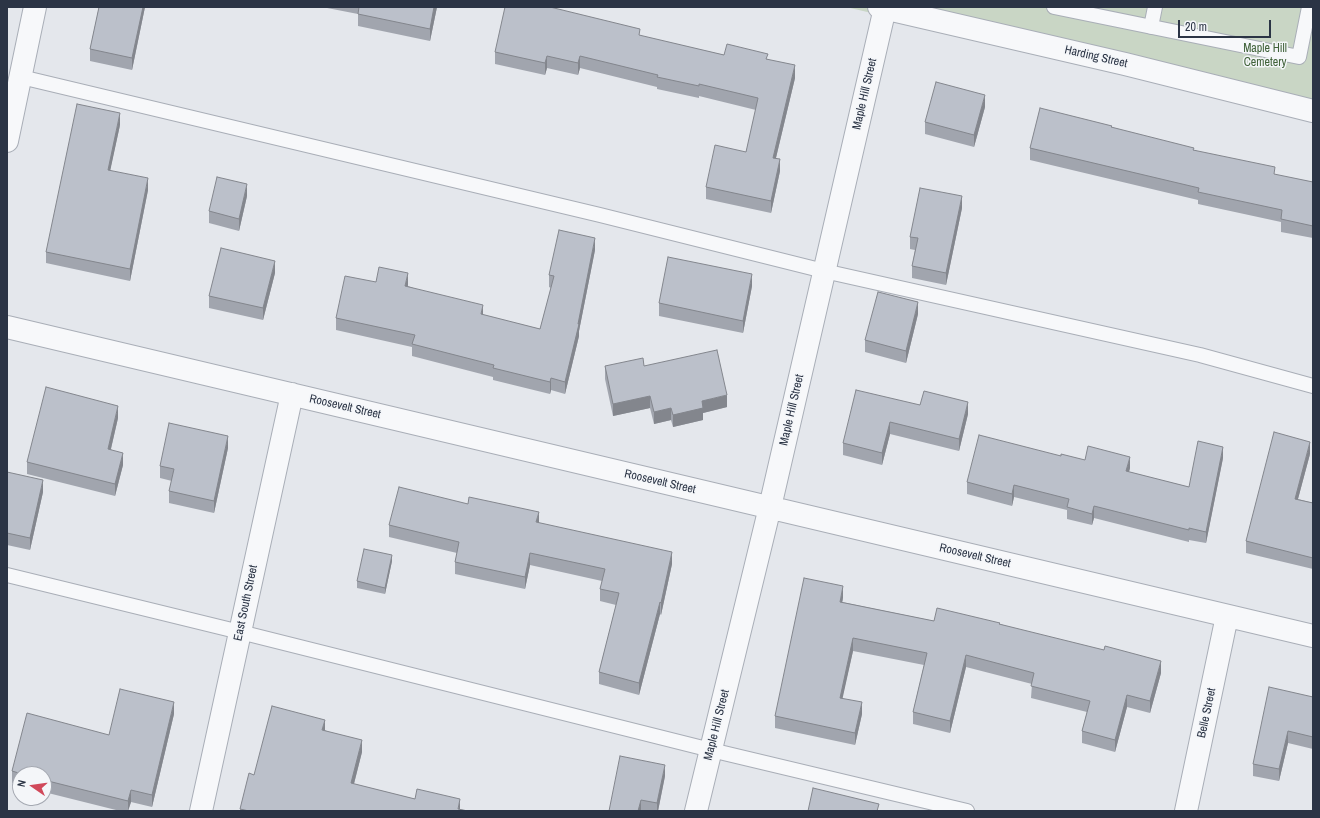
<!DOCTYPE html>
<style>
body{margin:0}
#map{position:relative;width:1320px;height:818px;overflow:hidden;background:#e4e7ec;font-family:"Archivo Narrow",sans-serif}
canvas{display:block}
.frame{position:absolute;inset:0;border:8px solid #2b3445;pointer-events:none}
.north{position:absolute;left:12px;top:766px;width:40px;height:40px;box-sizing:border-box;background:#f4f6f9;border:1px solid #a4a8b1;border-radius:50%;rotate:283deg;font-size:11px;font-weight:700;line-height:16px;text-align:center;color:#2b3445}
.north::after{content:'';display:block;margin:auto;width:14px;height:18px;background:#d1495b;clip-path:polygon(50% 0,100% 100%,50% 72%,0 100%)}
.scale{position:absolute;left:1178px;top:20px;width:93px;height:18px;box-sizing:border-box;border:2px solid #2b3445;border-top:0;padding-left:5px;font-size:12px;line-height:14px;white-space:nowrap;color:#2b3445;-webkit-text-stroke:3px #f4f6f9;paint-order:stroke}
</style>
<div id="map">
<canvas width="1320" height="818"></canvas>
<div class="frame"></div>
<div class="north">N</div>
<div class="scale">20 m</div>
</div>
<script>
const ctx = document.querySelector('canvas').getContext('2d');
ctx.lineJoin = 'round';
function fillPath(path, color) {
  ctx.fillStyle = color;
  ctx.fill(path, 'evenodd');
}
function shape(rows) {
  const path = new Path2D();
  for (const r of rows) {
    path.moveTo(r[0], r[1]);
    for (let i = 2; i < r.length; i += 2) path.lineTo(r[i], r[i + 1]);
  }
  return path;
}
function strokePath(path, color, width, dash) {
  ctx.strokeStyle = color;
  ctx.lineWidth = width;
  ctx.lineCap = dash ? 'butt' : 'round';
  ctx.setLineDash(dash || []);
  ctx.stroke(path);
}
function drawText(font, color, halo, rows, align = 'center') {
  ctx.font = font + ' "Archivo Narrow",sans-serif';
  ctx.lineWidth = 3;
  ctx.setLineDash([]);
  ctx.textBaseline = 'middle';
  ctx.strokeStyle = halo;
  ctx.fillStyle = color;
  for (const [text, x, y, turn = 0] of rows) {
    ctx.save();
    ctx.translate(x, y);
    ctx.rotate((+turn || 0) * Math.PI / 180);
    ctx.textAlign = isNaN(turn) ? turn : align;
    if (halo) ctx.strokeText(text, 0, 0);
    ctx.fillText(text, 0, 0);
    ctx.restore();
  }
}
const green = shape([
 [846,7,1313,7,1313,117]
]);
const lane = shape([
 [1054,7,1299,57,1309,7],
 [1151,27,1155,7],
 [21,77,600,215,824,271,1200,355,1313,386],
 [7,575,240,632,711,750,967,811]
]);
const street = shape([
 [879,7,1125,64,1313,111],
 [7,141,35,7],
 [7,327,1313,636],
 [201,811,292,394],
 [696,811,770,507,885,8],
 [1186,811,1227,616]
]);
const wall = shape([
 [99,7,145,7,132,70,90,61,90,49],
 [322,7,437,7,430,41,358,26,358,14],
 [640,36,724,55,768,59,795,78,776,158,780,171,771,213,706,199,706,187,746,152,756,110,699,96,699,98,657,89,657,87,580,68,578,75,547,68,545,75,495,64,495,52],
 [985,107,974,147,925,134,925,122],
 [120,125,110,170,148,190,130,281,46,263,46,252],
 [1112,128,1194,150,1275,175,1313,182,1313,238,1281,232,1281,222,1198,204,1198,200,1030,160,1030,148],
 [247,196,239,231,209,223,209,211],
 [962,208,946,285,912,278,912,266,915,250,910,249,910,237],
 [595,250,579,331,579,336,565,394,551,390,550,394,493,380,493,377,412,356,412,347,336,330,336,318,376,282,408,285,408,286,483,315,540,329,551,288,549,287,549,275],
 [275,273,263,320,209,308,209,296],
 [752,286,743,333,659,316,659,303],
 [918,314,906,363,865,352,865,340],
 [605,366,644,366,727,407,703,413,703,420,673,427,671,420,654,424,650,408,613,416,605,379],
 [920,405,968,414,959,451,890,434,882,465,843,455,843,443],
 [118,418,111,449,123,465,115,496,27,474,27,462],
 [228,448,214,513,169,503,169,491,172,481,160,478,160,466],
 [1310,454,1298,499,1313,503,1313,569,1246,553,1246,541],
 [1061,456,1130,468,1129,472,1189,487,1223,458,1206,543,1189,540,1189,542,1094,518,1092,525,1067,519,1067,510,1014,497,1012,506,967,494,967,482],
 [7,472,43,492,30,550,7,545],
 [539,523,672,564,661,615,660,614,639,695,599,684,599,672,616,605,600,601,600,589,602,581,530,565,525,589,455,574,455,562,457,553,389,537,389,525],
 [392,561,385,594,357,588,357,581],
 [843,598,842,602,934,621,1000,624,1161,673,1150,713,1127,707,1115,752,1082,743,1082,731,1087,712,1031,698,1032,684,966,667,950,733,913,724,913,712,924,665,853,651,842,698,862,714,855,745,775,728,775,716],
 [1313,697,1313,749,1288,743,1279,781,1253,776,1253,764],
 [174,714,152,807,131,802,128,811,120,811,44,792,44,774,20,774,20,785,12,783,12,771,109,735],
 [325,730,362,752,354,784,415,799,468,811,240,811,240,809,254,775],
 [665,776,658,811,609,811]
]);
const shadedWall = shape([
 [143,7,145,7,132,70,132,58],
 [434,7,437,7,430,41,430,29],
 [547,56,547,68,545,75,545,63],
 [580,56,580,68,578,75,578,63],
 [795,65,795,78,773,170,773,158],
 [985,95,985,107,974,147,974,135],
 [120,113,120,125,108,181,108,170],
 [780,159,780,171,771,213,771,201],
 [148,178,148,190,130,281,130,269],
 [247,184,247,196,239,231,239,219],
 [962,196,962,208,946,285,946,273],
 [595,238,595,250,579,331,579,336,565,394,565,382,578,324],
 [275,261,275,273,263,320,263,308],
 [408,273,408,285,405,298,405,286],
 [752,274,752,286,743,333,743,321],
 [918,302,918,314,906,363,906,351],
 [483,305,483,317,481,314],
 [551,378,551,390,550,394,550,382],
 [727,395,727,407,703,413,703,420,673,427,673,415,702,401],
 [650,396,650,408,613,416,613,404],
 [968,402,968,414,959,451,959,439],
 [118,406,118,418,108,461,108,449],
 [671,408,671,420,654,424,654,412],
 [890,422,890,434,882,465,882,453],
 [228,436,228,448,214,513,214,501],
 [1310,442,1310,454,1295,510,1295,499],
 [1223,447,1223,458,1206,543,1206,532],
 [123,453,123,465,115,496,115,484],
 [1130,457,1130,468,1126,482,1126,471],
 [43,480,43,492,30,550,30,538],
 [1014,485,1014,497,1012,506,1012,494],
 [1094,506,1094,518,1092,525,1092,514],
 [539,512,539,524,536,522],
 [672,552,672,564,661,615,661,603],
 [530,553,530,565,525,589,525,577],
 [392,555,392,561,385,594,385,588],
 [843,586,843,598,840,614,840,602],
 [660,602,660,614,639,695,639,683],
 [853,638,853,651,840,710,840,698],
 [966,655,966,667,950,733,950,721],
 [1161,661,1161,673,1150,713,1150,701],
 [1127,695,1127,707,1115,752,1115,740],
 [174,702,174,714,152,807,152,795],
 [862,702,862,714,855,745,855,733],
 [325,720,325,732,322,730],
 [1288,731,1288,743,1279,781,1279,769],
 [362,740,362,752,351,795,351,783],
 [665,765,665,776,658,811,657,811,657,803],
 [131,790,131,802,128,811,128,801],
 [460,799,460,810,458,809],
 [641,800,641,811,638,811]
]);
const building = shape([
 [99,7,143,7,132,58,90,49,99,7],
 [359,7,434,7,430,29,358,14,359,7],
 [505,7,550,7,640,29,639,35,724,55,727,44,768,54,766,59,795,65,773,158,780,159,771,201,706,187,715,145,746,152,758,98,699,84,699,86,657,77,658,75,580,56,578,63,547,56,545,63,495,52,505,7],
 [936,82,985,95,974,135,925,122,936,82],
 [77,104,120,113,108,170,148,178,130,269,46,252,77,104],
 [1040,108,1112,126,1111,127,1194,148,1193,150,1275,167,1274,174,1313,182,1313,226,1281,219,1282,210,1198,192,1199,188,1030,148,1040,108],
 [217,177,247,184,239,219,209,211,217,177],
 [920,188,962,196,946,273,912,266,918,238,910,237,920,188],
 [559,230,595,238,578,324,579,324,565,382,551,378,550,382,493,368,494,365,412,344,415,335,336,318,345,276,376,282,379,267,408,273,405,286,483,305,481,314,540,329,554,276,549,275,559,230],
 [221,248,275,261,263,308,209,296,221,248],
 [668,257,752,274,743,321,659,303,668,257],
 [878,292,918,302,906,351,865,340,878,292],
 [717,350,727,395,702,401,703,408,673,415,671,408,654,412,650,396,613,404,605,366,643,358,644,366,717,350],
 [46,387,118,406,108,449,123,453,115,484,27,462,46,387],
 [856,390,920,405,924,391,968,402,959,439,890,422,882,453,843,443,856,390],
 [169,423,228,436,214,501,169,491,174,469,160,466,169,423],
 [1274,432,1310,442,1295,499,1313,503,1313,558,1246,541,1274,432],
 [979,435,1061,456,1061,454,1085,460,1088,446,1130,457,1126,471,1189,487,1198,441,1223,447,1206,532,1189,528,1189,530,1094,506,1092,514,1067,507,1069,499,1014,485,1012,494,967,482,979,435],
 [7,472,43,480,30,538,7,533,7,472],
 [399,487,468,504,469,497,539,512,536,522,672,552,661,603,660,602,639,683,599,672,619,593,600,589,605,569,530,553,525,577,455,562,459,542,389,525,399,487],
 [364,549,392,555,385,588,357,581,364,549],
 [804,578,843,586,840,602,934,621,937,608,1000,623,999,624,1104,650,1105,646,1161,661,1150,701,1127,695,1115,740,1082,731,1090,701,1031,686,1034,673,966,655,950,721,913,712,927,653,853,638,840,698,862,702,855,733,775,716,804,578],
 [1269,687,1313,697,1313,737,1288,731,1279,769,1253,764,1269,687],
 [120,689,174,702,152,795,131,790,128,801,44,780,44,774,22,774,12,771,27,713,109,735,120,689],
 [272,706,325,720,322,730,362,740,351,783,415,799,417,789,460,799,458,809,468,811,249,811,240,809,249,773,254,775,272,706],
 [620,756,665,765,657,803,641,800,638,811,609,811,620,756],
 [813,788,879,804,877,811,808,811,813,788]
]);
const parkNames = [
 ["Maple Hill",1265,49],
 ["Cemetery",1265,63]
];
const streetNames = [
 ["Harding Street",1096,57,13],
 ["Maple Hill Street",865,94,-77],
 ["Roosevelt Street",345,407,13],
 ["Maple Hill Street",792,410,-77],
 ["Roosevelt Street",660,482,13],
 ["Roosevelt Street",975,556,13],
 ["East South Street",246,603,-78],
 ["Belle Street",1207,713,-78],
 ["Maple Hill Street",717,725,-76]
];
fillPath(green, '#c9d6c5');
strokePath(lane, '#a9aeb7', 16);
strokePath(street, '#a9aeb7', 24);
strokePath(lane, '#f7f8fa', 14);
strokePath(street, '#f7f8fa', 22);
fillPath(wall, '#a1a5ae');
fillPath(shadedWall, '#83868d');
fillPath(building, '#bbc0ca');
strokePath(building, '#83868d', 1);
drawText('12px', '#3f6138', '#f4f6f9', parkNames);
drawText('12px', '#2b3445', '#f4f6f9', streetNames);
</script>
